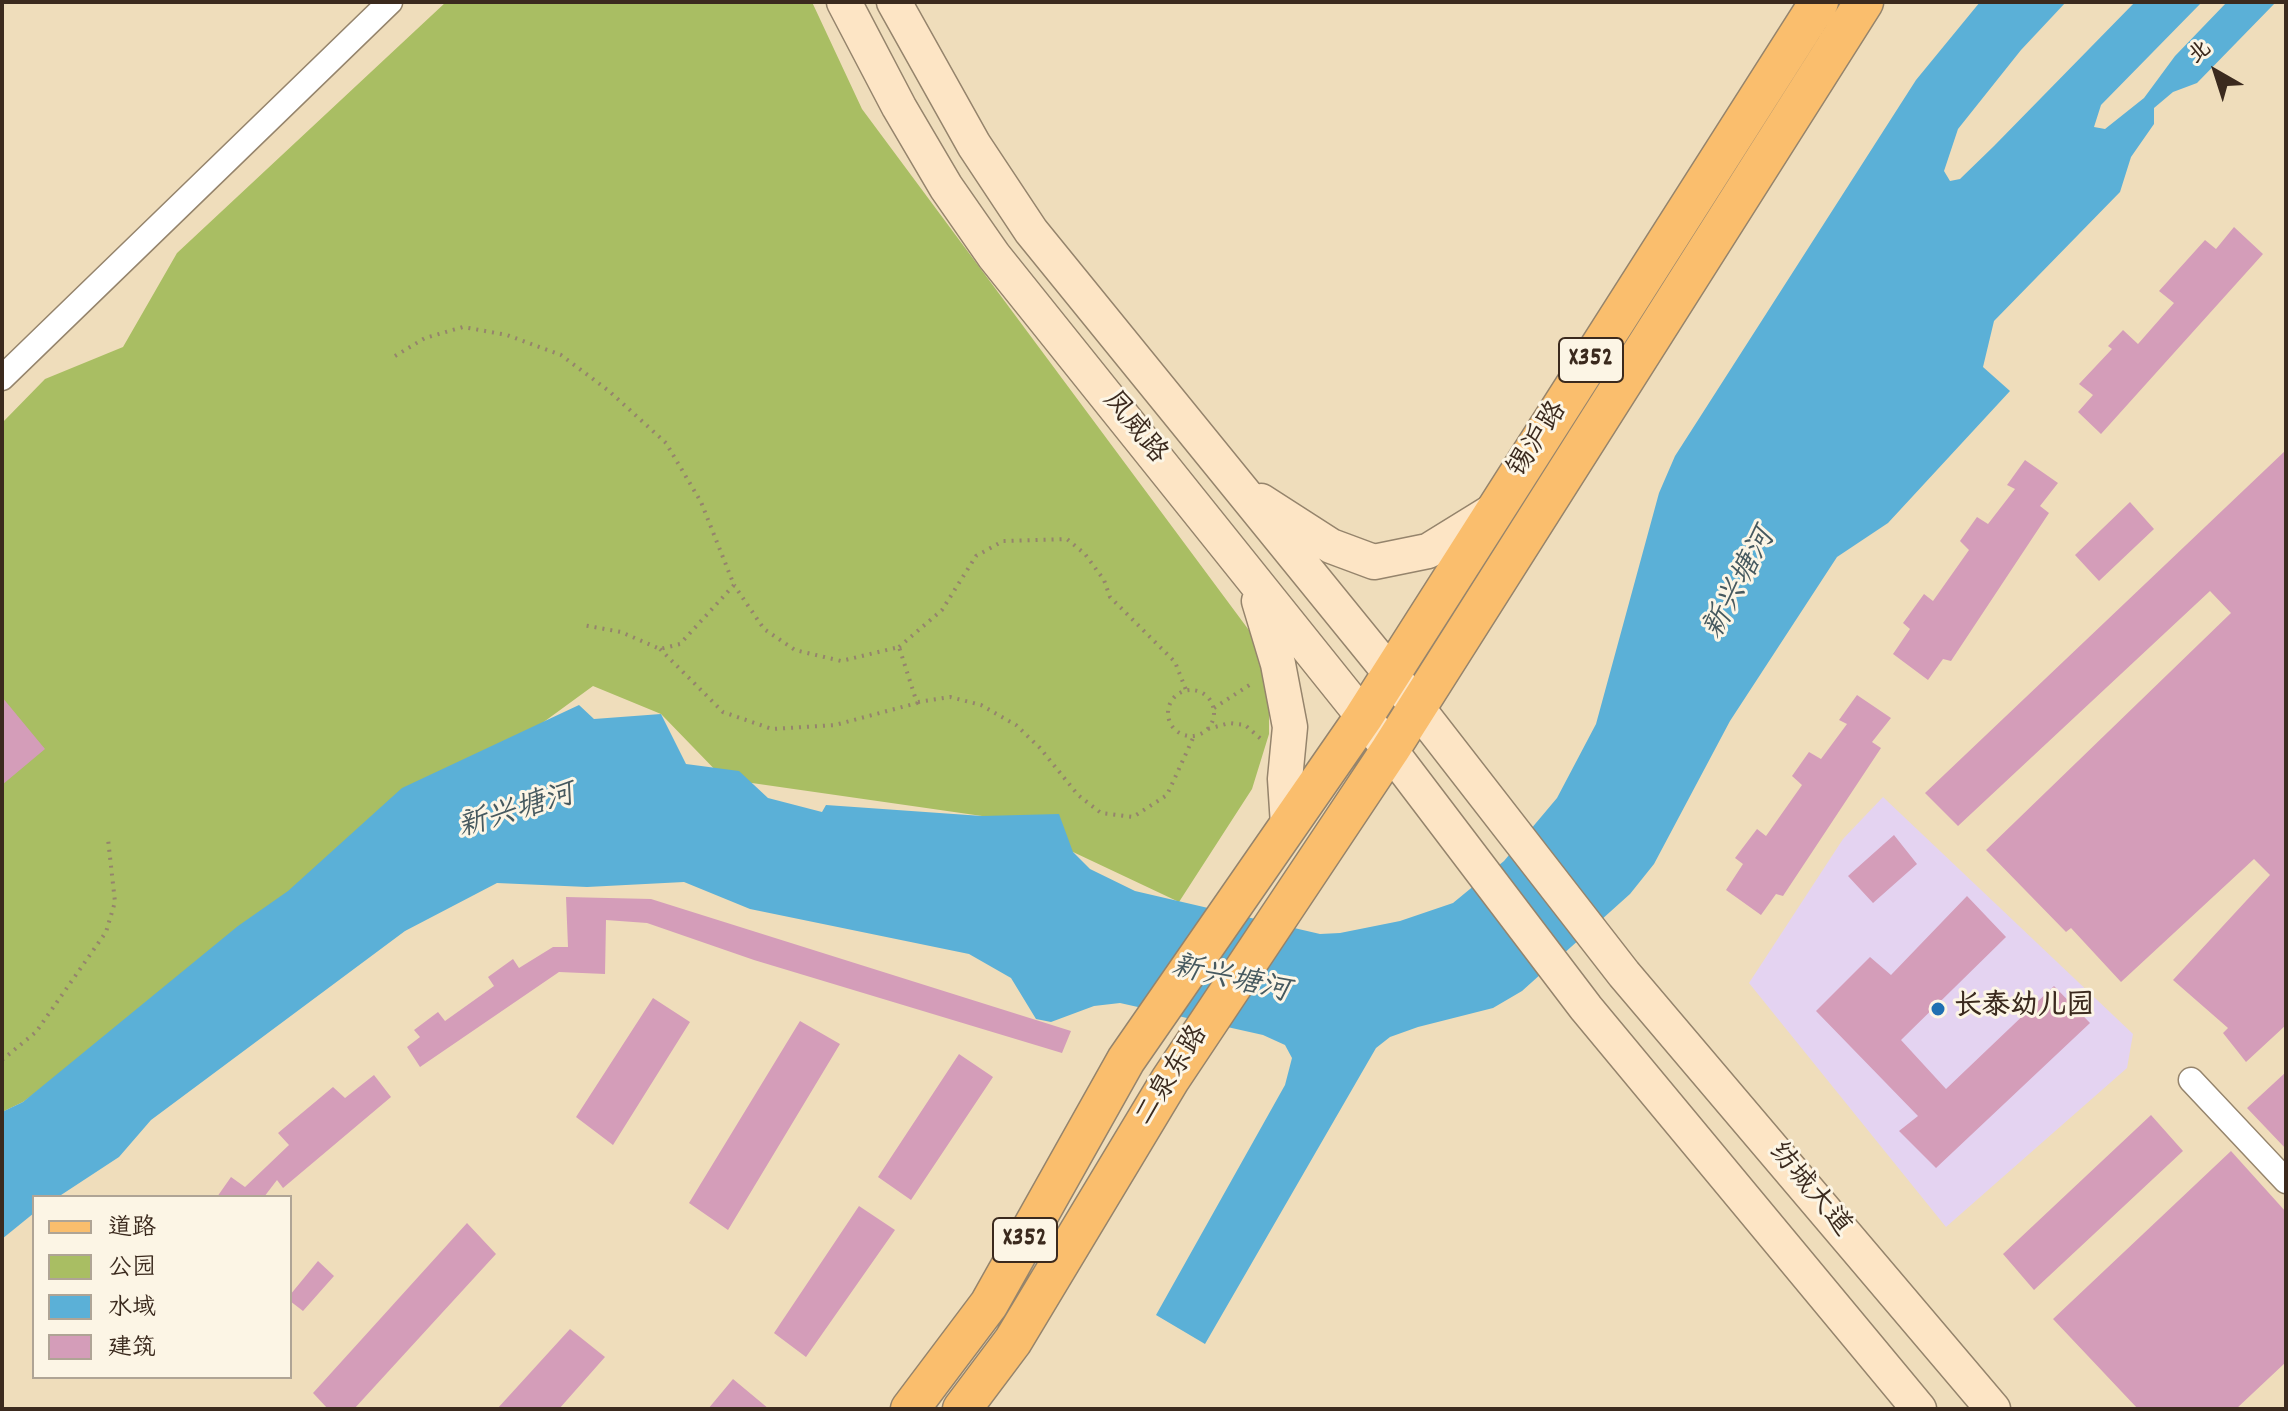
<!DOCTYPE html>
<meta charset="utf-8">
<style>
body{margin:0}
#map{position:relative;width:2288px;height:1411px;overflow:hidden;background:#efddbb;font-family:Dekko,"LXGW WenKai TC",sans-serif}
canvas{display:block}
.frame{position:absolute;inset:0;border:4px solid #3b2a1e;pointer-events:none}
.legend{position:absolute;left:32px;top:1195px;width:260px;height:184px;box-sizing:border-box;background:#fcf5e5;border:2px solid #afa495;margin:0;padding:10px 14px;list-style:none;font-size:24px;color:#3b2a1e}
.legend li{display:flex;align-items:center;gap:16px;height:40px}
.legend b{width:40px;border:2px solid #afa495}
.north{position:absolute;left:2176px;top:32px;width:80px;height:80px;-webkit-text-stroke:6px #fcf5e5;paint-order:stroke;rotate:321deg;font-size:22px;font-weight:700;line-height:32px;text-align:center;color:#3b2a1e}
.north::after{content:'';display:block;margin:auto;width:28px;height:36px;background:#3b2a1e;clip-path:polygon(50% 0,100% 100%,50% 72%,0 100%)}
</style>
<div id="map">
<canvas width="2288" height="1411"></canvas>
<div class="frame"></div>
<ul class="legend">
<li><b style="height:10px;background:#fabe6d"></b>道路</li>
<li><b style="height:22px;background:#a9be63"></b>公园</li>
<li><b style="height:22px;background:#5bb0d7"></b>水域</li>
<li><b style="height:22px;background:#d49db9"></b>建筑</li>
</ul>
<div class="north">北</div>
</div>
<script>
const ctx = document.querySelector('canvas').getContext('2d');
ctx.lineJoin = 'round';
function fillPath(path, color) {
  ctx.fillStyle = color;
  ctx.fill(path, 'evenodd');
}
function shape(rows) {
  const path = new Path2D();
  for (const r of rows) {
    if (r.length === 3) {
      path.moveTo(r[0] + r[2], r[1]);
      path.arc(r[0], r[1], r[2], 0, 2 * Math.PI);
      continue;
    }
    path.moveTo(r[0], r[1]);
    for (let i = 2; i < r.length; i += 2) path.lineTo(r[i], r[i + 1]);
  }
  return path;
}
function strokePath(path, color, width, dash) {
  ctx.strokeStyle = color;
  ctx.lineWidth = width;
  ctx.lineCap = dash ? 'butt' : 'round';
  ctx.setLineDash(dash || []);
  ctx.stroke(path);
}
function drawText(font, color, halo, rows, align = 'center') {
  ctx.font = font + ' Dekko,"LXGW WenKai TC",sans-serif';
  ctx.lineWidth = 6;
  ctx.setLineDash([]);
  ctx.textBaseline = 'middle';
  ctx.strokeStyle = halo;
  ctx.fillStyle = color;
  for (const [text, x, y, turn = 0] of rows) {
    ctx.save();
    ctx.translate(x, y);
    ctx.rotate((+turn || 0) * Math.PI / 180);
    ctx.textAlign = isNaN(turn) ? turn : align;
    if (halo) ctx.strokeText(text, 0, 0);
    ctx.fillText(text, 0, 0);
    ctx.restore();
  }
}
const built = shape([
 [1883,797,2133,1034,2127,1068,1946,1227,1749,983,1843,839]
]);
const green = shape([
 [446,2,812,2,862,109,1254,637,1269,697,1269,734,1252,789,1179,902,1073,852,982,816,724,779,661,714,593,686,23,1102,2,1112,2,423,45,379,123,347,177,253]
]);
const water = shape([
 [1980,2,2066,2,2021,50,1958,129,1944,171,1950,181,1960,179,1994,146,2135,2,2202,2,2101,105,2094,127,2105,129,2144,98,2175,56,2227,2,2276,2,2197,83,2173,92,2154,108,2154,124,2131,157,2120,192,1994,321,1983,367,2010,391,1888,523,1837,557,1730,721,1654,864,1630,894,1522,991,1493,1008,1418,1027,1390,1037,1376,1048,1205,1344,1156,1315,1285,1085,1292,1058,1285,1045,1263,1035,1120,1003,1094,1006,1051,1022,1036,1019,1011,978,969,954,750,909,684,882,587,887,497,883,405,931,151,1120,119,1157,58,1197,34,1197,34,1213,2,1239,2,1112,23,1102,238,926,288,891,402,788,579,705,594,719,661,714,686,764,739,771,768,798,822,812,826,805,982,816,1059,814,1073,852,1090,869,1135,891,1320,934,1340,933,1400,921,1453,903,1504,861,1557,798,1596,724,1659,493,1675,456,1916,80]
]);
const building = shape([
 [2234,227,2263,254,2101,434,2078,412,2093,395,2079,384,2112,349,2108,346,2123,330,2138,344,2174,303,2159,291,2205,240,2216,249],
 [2286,450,2286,1025,2246,1062,2223,1033,2228,1028,2173,980,2270,875,2254,859,2121,982,2071,928,2066,932,1986,850,2231,613,2210,591,1958,826,1925,793],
 [2025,460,2058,483,2040,506,2049,513,1951,661,1943,659,1928,680,1893,654,1910,629,1903,623,1924,594,1933,601,1969,550,1960,541,1977,517,1988,524,2015,489,2007,485],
 [2130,502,2154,529,2099,581,2075,555],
 [1857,695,1891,718,1872,742,1881,748,1783,896,1776,894,1761,915,1726,890,1743,864,1735,858,1757,829,1766,836,1802,785,1792,776,1809,752,1821,759,1847,724,1839,720],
 [2,697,45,749,2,785],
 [1894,835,1917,864,1873,903,1848,876],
 [1967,896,2006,937,1901,1040,1946,1089,2054,986,2090,1023,1936,1168,1899,1131,1918,1116,1816,1011,1870,957,1891,975],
 [566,897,651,899,1071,1031,1062,1053,754,960,647,923,606,920,605,974,559,972,420,1067,407,1047,420,1037,414,1030,438,1012,445,1021,494,986,488,977,513,959,519,968,553,947,568,947],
 [653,998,690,1022,613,1145,576,1117],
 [800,1021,840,1044,728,1230,689,1203],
 [959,1054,993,1077,911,1200,878,1177],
 [2286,1072,2286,1149,2247,1108],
 [374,1075,391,1097,283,1188,277,1180,264,1197,217,1197,231,1177,245,1187,289,1145,278,1133,333,1087,345,1098],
 [2151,1115,2183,1151,2034,1290,2003,1254],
 [2231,1151,2286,1212,2286,1362,2236,1409,2138,1409,2053,1319],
 [859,1206,895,1230,806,1357,774,1333],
 [467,1223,496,1254,354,1409,328,1409,313,1393],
 [318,1261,334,1276,303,1311,290,1301,290,1295],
 [570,1329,605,1357,559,1409,497,1409],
 [733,1379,769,1409,708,1409]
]);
const path = shape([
 [395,356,425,338,463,327,507,335,561,355,609,391,666,443,701,502,734,585,680,644,660,649,621,632,583,625],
 [899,647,942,610,976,556,1003,541,1067,539,1085,554,1104,580,1110,597,1175,662,1186,690],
 [660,649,723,712,772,729,835,725,917,703,899,647,841,661,795,650,764,629,734,585],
 [1191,713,23],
 [918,702,950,697,981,705,1016,725,1040,748,1078,795,1101,813,1133,817,1167,795,1194,736],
 [1214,708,1254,682],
 [1208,729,1229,723,1245,725,1261,739],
 [2,1060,36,1032,106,932,115,902,108,839]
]);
const minor = shape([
 [2,378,390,2],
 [2191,1080,2286,1181]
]);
const secondary = shape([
 [844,2,899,107,946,187,994,256,1390,750,1586,1008,1919,1409],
 [894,2,974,145,1031,231,1391,674,1624,974,1993,1409],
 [1261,501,1331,546,1374,562,1428,551,1496,509],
 [1259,601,1278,664,1290,727,1285,779,1288,825]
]);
const primary = shape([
 [910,1409,989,1304,1126,1060,1363,718,1819,2],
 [962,1409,1013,1341,1170,1080,1390,750,1864,2]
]);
const markers = [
 [1938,1009,8,"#1f6fb2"]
];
const shields = [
 [1591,360,64],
 [1025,1240,64]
];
const shieldNames = [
 ["X352",1591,360],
 ["X352",1025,1240]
];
const streetNames = [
 ["凤威路",1133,429,51],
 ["锡沪路",1540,441,-57],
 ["二泉东路",1174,1077,-58],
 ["纺城大道",1808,1191,50]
];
const poiNames = [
 ["长泰幼儿园",1954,1009]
];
const waterNames = [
 ["新兴塘河",1742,585,-62],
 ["新兴塘河",517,814,-17],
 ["新兴塘河",1230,982,13]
];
fillPath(built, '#e4d3f1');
fillPath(green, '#a9be63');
fillPath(water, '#5bb0d7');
fillPath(building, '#d49db9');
strokePath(minor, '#95846c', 27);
strokePath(secondary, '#95846c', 37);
strokePath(primary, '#95846c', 41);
strokePath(path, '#95846c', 4, [2, 6]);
strokePath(minor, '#fff', 24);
strokePath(secondary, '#fde5c5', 34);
strokePath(primary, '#fabe6d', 38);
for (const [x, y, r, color] of markers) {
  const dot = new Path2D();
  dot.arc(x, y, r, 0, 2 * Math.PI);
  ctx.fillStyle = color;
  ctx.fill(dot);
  strokePath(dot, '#fcf5e5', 3);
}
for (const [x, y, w] of shields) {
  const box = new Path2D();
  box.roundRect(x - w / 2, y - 22, w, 44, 6);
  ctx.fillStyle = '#fcf5e5';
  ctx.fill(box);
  strokePath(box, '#3b2a1e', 2);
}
drawText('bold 26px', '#3b2a1e', null, shieldNames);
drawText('28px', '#3b2a1e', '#fcf5e5', streetNames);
drawText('bold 28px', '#3b2a1e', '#fcf5e5', poiNames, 'left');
drawText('italic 30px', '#46595f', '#fcf5e5', waterNames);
</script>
